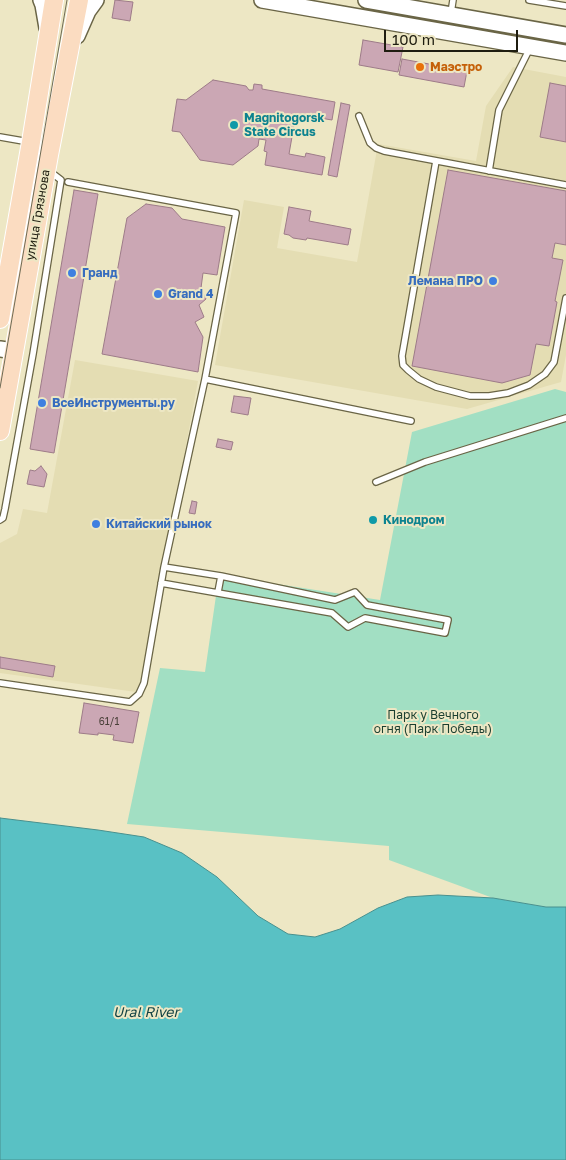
<!DOCTYPE html>
<meta charset="utf-8">
<style>
body{margin:0}
#map{position:relative;width:566px;height:1160px;overflow:hidden;background:#ede7c4;font-family:"Golos Text",sans-serif}
canvas{display:block}
.scale{position:absolute;left:384px;top:30px;width:134px;height:22px;box-sizing:border-box;border:2px solid #1f1d10;border-top:0;padding-left:6px;font-size:15px;line-height:18px;white-space:nowrap;color:#1f1d10;-webkit-text-stroke:4px #ede7c4;paint-order:stroke}
</style>
<div id="map">
<canvas width="566" height="1160"></canvas>
<div class="scale">100 m</div>
</div>
<script>
const ctx = document.querySelector('canvas').getContext('2d');
ctx.lineJoin = 'round';
function fillPath(path, color) {
  ctx.fillStyle = color;
  ctx.fill(path, 'evenodd');
}
function shape(rows) {
  const path = new Path2D();
  for (const r of rows) {
    path.moveTo(r[0], r[1]);
    for (let i = 2; i < r.length; i += 2) path.lineTo(r[i], r[i + 1]);
  }
  return path;
}
function strokePath(path, color, width, dash) {
  ctx.strokeStyle = color;
  ctx.lineWidth = width;
  ctx.lineCap = dash ? 'butt' : 'round';
  ctx.setLineDash(dash || []);
  ctx.stroke(path);
}
function drawText(font, color, halo, rows, align = 'center') {
  ctx.font = font + ' "Golos Text",sans-serif';
  ctx.lineWidth = 4;
  ctx.setLineDash([]);
  ctx.textBaseline = 'middle';
  ctx.strokeStyle = halo;
  ctx.fillStyle = color;
  for (const [text, x, y, turn = 0] of rows) {
    ctx.save();
    ctx.translate(x, y);
    ctx.rotate((+turn || 0) * Math.PI / 180);
    ctx.textAlign = isNaN(turn) ? turn : align;
    if (halo) ctx.strokeText(text, 0, 0);
    ctx.fillText(text, 0, 0);
    ctx.restore();
  }
}
const built = shape([
 [513,67,566,77,566,355,561,382,467,409,215,365,244,200,284,207,277,248,357,262,378,144,476,161,486,106],
 [75,360,198,381,142,683,136,692,0,673,0,543,17,534,23,509,47,513]
]);
const green = shape([
 [555,389,566,392,566,907,546,907,493,898,389,860,389,846,127,824,160,668,205,672,219,575,380,600,412,432]
]);
const water = shape([
 [0,818,98,830,144,837,182,853,217,877,258,916,288,934,315,937,340,929,378,908,407,897,438,895,493,898,546,907,566,907,566,1160,0,1160,0,818]
]);
const building = shape([
 [115,0,133,2,130,21,112,18,115,0],
 [363,40,403,47,398,72,359,65,363,40],
 [402,59,467,71,464,87,399,75,402,59],
 [213,80,246,86,249,90,253,90,254,84,262,85,262,89,335,102,332,120,296,114,289,154,305,157,306,153,325,157,322,175,265,165,267,152,264,151,266,140,259,139,258,146,233,165,200,160,180,132,172,131,177,99,186,100,213,80],
 [550,83,566,86,566,142,540,137,550,83],
 [341,103,350,105,337,177,328,175,341,103],
 [448,170,566,191,566,245,555,243,552,258,563,260,555,301,557,302,549,346,536,344,530,375,502,383,412,366,448,170],
 [74,190,98,194,54,453,30,449,74,190],
 [146,204,172,208,182,219,225,227,217,275,203,273,201,288,206,299,199,305,204,317,195,322,203,337,198,372,102,354,127,218,146,204],
 [289,207,311,211,309,221,351,229,348,245,307,238,306,240,293,238,289,235,284,234,289,207],
 [234,396,251,398,248,415,231,412,234,396],
 [218,439,233,442,231,450,216,447,218,439],
 [41,466,47,474,44,487,27,484,30,470,35,471,41,466],
 [192,501,197,502,195,514,189,513,192,501],
 [0,657,55,666,53,677,0,668,0,657],
 [84,703,139,712,133,743,113,740,114,735,98,733,98,735,79,733,84,703]
]);
const lane = shape([
 [529,0,566,6],
 [451,13,453,0],
 [359,116,370,143,376,148,384,151,566,185],
 [0,137,29,142],
 [436,161,402,356,403,365,408,370,419,379,436,387,470,396,489,396,508,393,529,385,545,374,554,362,566,298],
 [489,171,499,110,530,48],
 [68,182,236,213,205,379,411,421],
 [376,482,425,462,566,418],
 [0,520,3,518,5,509,33,354,61,180,48,170],
 [161,583,332,613,348,627,365,618,445,633,448,620,367,605,355,592,335,600,221,576,164,567],
 [218,592,221,576],
 [0,683,130,702,139,694,144,683,164,567,205,379]
]);
const secondary = shape([
 [41,0,43,5,47,28],
 [262,0,566,53],
 [366,0,566,35],
 [77,36,88,11,96,0],
 [0,349,14,351]
]);
const primary = shape([
 [0,319,31,142,54,0],
 [0,431,49,155,79,0]
]);
const tram = shape([
 [0,388,67,0]
]);
const markers = [
 [420,67,5,"#e8710a"],
 [234,125,5,"#0f9aa8"],
 [72,273,5,"#3f7fe0"],
 [493,281,5,"#3f7fe0"],
 [158,294,5,"#3f7fe0"],
 [42,403,5,"#3f7fe0"],
 [373,520,5,"#0f9aa8"],
 [96,524,5,"#3f7fe0"]
];
const numberNames = [
 ["61/1",109,722]
];
const foodNames = [
 ["Маэстро",430,67]
];
const cultureNames = [
 ["Magnitogorsk",244,118],
 ["State Circus",244,132],
 ["Кинодром",383,520]
];
const streetNames = [
 ["улица Грязнова",38,215,-80]
];
const shopNames = [
 ["Гранд",82,273],
 ["Лемана ПРО",483,281,"right"],
 ["Grand 4",168,294],
 ["ВсеИнструменты.ру",52,403],
 ["Китайский рынок",106,524]
];
const parkNames = [
 ["Парк у Вечного",433,715],
 ["огня (Парк Победы)",433,729]
];
const waterNames = [
 ["Ural River",146,1013]
];
fillPath(built, '#e4ddb3');
fillPath(green, '#a2dfc3');
fillPath(water, '#59c1c4');
strokePath(water, '#48908e', 1);
fillPath(building, '#cba7b4');
strokePath(building, '#9d7b88', 1);
strokePath(lane, '#6a6546', 8);
strokePath(secondary, '#6a6546', 18);
strokePath(primary, '#fff', 20);
strokePath(lane, '#fff', 5.5);
strokePath(secondary, '#fff', 15);
strokePath(primary, '#fbdcc1', 18);
strokePath(tram, '#6e6b55', 1);
for (const [x, y, r, color] of markers) {
  const dot = new Path2D();
  dot.arc(x, y, r, 0, 2 * Math.PI);
  ctx.fillStyle = color;
  ctx.fill(dot);
  strokePath(dot, '#ede7c4', 2);
}
drawText('10px', '#4a4039', null, numberNames);
drawText('bold 12px', '#c56008', '#ede7c4', foodNames, 'left');
drawText('bold 12px', '#0d838f', '#ede7c4', cultureNames, 'left');
drawText('12px', '#1f1d10', '#ede7c4', streetNames);
drawText('bold 12px', '#366cbe', '#ede7c4', shopNames, 'left');
drawText('12px', '#1a3f30', '#ede7c4', parkNames);
drawText('italic 14px', '#134344', '#ede7c4', waterNames);
</script>
